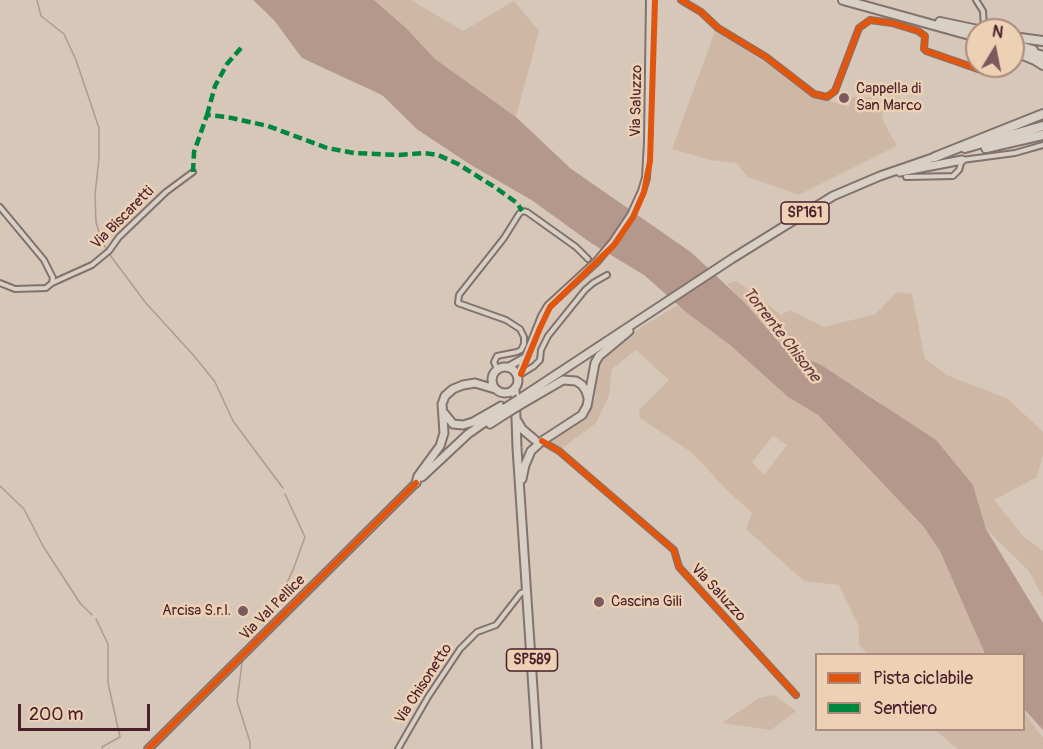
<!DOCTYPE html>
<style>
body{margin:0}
#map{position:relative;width:1043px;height:749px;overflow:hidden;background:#d6c7b9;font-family:Pangolin,sans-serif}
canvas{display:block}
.legend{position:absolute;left:815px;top:653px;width:210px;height:78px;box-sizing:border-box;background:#edd1b4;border:2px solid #ac8a7d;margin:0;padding:8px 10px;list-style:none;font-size:18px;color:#4a1f2b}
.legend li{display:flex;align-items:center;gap:12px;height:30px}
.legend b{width:30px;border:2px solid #ac8a7d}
.north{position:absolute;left:965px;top:18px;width:60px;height:60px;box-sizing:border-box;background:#edd1b4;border:2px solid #ac8a7d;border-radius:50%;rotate:10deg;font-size:16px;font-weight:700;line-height:24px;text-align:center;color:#4a1f2b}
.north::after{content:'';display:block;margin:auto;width:21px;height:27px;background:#7b5a5d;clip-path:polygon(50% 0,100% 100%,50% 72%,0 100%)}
.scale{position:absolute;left:18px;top:704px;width:132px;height:27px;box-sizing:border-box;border:3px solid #4a1f2b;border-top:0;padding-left:8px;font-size:18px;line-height:21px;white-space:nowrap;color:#4a1f2b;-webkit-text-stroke:4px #edd1b4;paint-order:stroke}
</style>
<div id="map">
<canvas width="1043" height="749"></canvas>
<ul class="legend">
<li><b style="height:8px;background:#e0560e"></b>Pista ciclabile</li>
<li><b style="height:8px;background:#00873e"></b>Sentiero</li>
</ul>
<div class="north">N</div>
<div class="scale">200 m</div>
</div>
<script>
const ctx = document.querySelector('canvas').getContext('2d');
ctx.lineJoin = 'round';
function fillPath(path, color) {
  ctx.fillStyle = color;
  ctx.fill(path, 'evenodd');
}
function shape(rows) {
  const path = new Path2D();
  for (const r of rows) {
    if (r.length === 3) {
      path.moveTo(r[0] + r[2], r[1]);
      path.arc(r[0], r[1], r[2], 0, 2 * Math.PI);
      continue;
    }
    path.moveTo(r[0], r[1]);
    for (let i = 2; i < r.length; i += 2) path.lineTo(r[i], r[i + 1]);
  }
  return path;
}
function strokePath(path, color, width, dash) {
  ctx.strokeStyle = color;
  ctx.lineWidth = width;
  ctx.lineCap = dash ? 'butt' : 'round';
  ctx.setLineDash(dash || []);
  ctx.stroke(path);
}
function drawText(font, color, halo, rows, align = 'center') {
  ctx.font = font + ' Pangolin,sans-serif';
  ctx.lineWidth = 5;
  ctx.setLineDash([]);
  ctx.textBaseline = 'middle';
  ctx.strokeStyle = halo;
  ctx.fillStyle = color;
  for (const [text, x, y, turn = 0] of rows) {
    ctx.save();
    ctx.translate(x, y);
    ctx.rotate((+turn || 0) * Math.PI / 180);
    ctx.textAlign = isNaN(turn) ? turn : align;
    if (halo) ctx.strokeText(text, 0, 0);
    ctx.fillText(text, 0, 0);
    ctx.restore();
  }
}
const green = shape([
 [374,0,411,0,463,31,514,1,539,31,516,117,435,59,406,28],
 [715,31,781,72,809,94,849,107,852,97,872,98,882,106,883,121,897,146,799,195,748,177,736,163,711,160,672,149],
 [737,281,781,315,790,310,824,327,876,314,897,292,912,294,925,359,947,375,1008,399,1043,432,1043,455,1037,477,994,500,1023,536,1043,551,1043,597,1028,570,986,529,973,485,878,401,823,366,783,347,727,284],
 [678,305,730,345,788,397,818,415,923,526,940,551,985,654,867,654,859,644,859,627,839,585,804,581,746,529,752,513,728,491,691,452,640,418,639,410,669,380,636,350,612,369,609,396,596,423,561,449,551,440,589,414,595,398,597,369,606,353,643,326],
 [773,436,787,445,764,475,752,462],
 [774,695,796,711,771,730,722,723,759,698],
 [1024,712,1043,738,1043,749,958,749,935,730,1024,730]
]);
const water = shape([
 [253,0,374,0,406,28,435,59,516,117,570,168,692,253,744,302,783,347,823,366,936,440,973,485,986,529,1043,623,1043,730,1024,709,1024,654,985,654,940,551,923,526,818,415,788,397,730,345,686,312,644,275,591,243,533,201,471,165,418,130,382,95,302,58,274,20]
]);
const stream = shape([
 [37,0,41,16,64,34,76,60,99,128,99,158,95,195,96,222,101,239,106,248],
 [110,255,145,302,195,357,215,382,233,421,283,488],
 [0,486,24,509,43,546,80,603,92,615],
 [272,614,293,570,305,537,285,494],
 [96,619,108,644,108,683,120,737,102,747,102,749],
 [242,663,237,701,250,742,250,749]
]);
const street = shape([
 [681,0,701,12,718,28,766,57,814,94,827,97,835,91,859,28,870,20,892,23,918,31,925,36,924,49,926,51,978,69,980,66],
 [976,0,983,11,984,28],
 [906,177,953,176,959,170,962,160,1015,153,1043,145],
 [0,207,44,260,53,278,52,283],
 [0,283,15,289,46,288,52,283,92,265,109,251,119,237,166,192,193,172],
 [497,369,494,362,497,356,517,352,521,350,524,344,524,337,520,329,506,320,458,303,459,295,504,238,519,214,522,211,527,212,576,247,588,259],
 [518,376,534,366,540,360,541,350,548,336,585,290,593,283,607,275],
 [542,441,559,451,674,550,679,567,796,695],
 [398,749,428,697,460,649,477,632,496,625,521,593,527,591]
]);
const secondary = shape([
 [508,367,524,358],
 [518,376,542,316,548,306,597,261,613,242,631,215,642,191,646,178,648,142,650,0],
 [148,749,416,483]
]);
const primary = shape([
 [900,172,962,160],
 [505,380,13],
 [515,388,517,448,537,749],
 [519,399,733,258,833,196,880,176,938,156],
 [520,405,563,380,576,381,582,385,586,391,588,398],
 [444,413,453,424,463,425,473,422,501,406],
 [518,422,522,429,535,440],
 [490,424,507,413],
 [422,477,468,434,505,408],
 [522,479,525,465,531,451,542,441,582,415,587,406,595,363,599,356,629,331],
 [416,483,418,476,440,446,444,433,442,404,445,396,453,389,463,385,475,383,495,389]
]);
const highway = shape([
 [843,0,977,37],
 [940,22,978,30],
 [1013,37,1043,41],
 [1013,44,1033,50],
 [1013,51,1035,60,1043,65],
 [1026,51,1043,56],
 [965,148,1043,126],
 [986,148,1043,135],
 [935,157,1043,114]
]);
const primaryBridge = shape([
 [505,408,519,399],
 [507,413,520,405]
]);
const quiet = shape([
 [207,115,215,86,227,64,241,48],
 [193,172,194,152,207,115,227,117,268,126,327,148,354,153,399,155,424,153,438,155,458,164,496,188,517,203,522,211]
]);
const cycleway = shape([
 [681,0,701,12,718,28,766,57,814,94,827,97,835,91,859,28,870,20,892,23,918,31,925,36,924,49,926,51,978,69,980,66],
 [521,374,540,328,550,307,614,245,633,217,644,192,650,161,655,0],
 [542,441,559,451,674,550,679,567,796,695],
 [148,749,416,483]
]);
const markers = [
 [844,98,6,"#7b5a5d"],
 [599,602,6,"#7b5a5d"],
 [243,611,6,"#7b5a5d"]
];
const shields = [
 [805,213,48],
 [532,660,51]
];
const shieldNames = [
 ["SP161",805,213],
 ["SP589",532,660]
];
const poiNames = [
 ["Cappella di",856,89],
 ["San Marco",856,106],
 ["Cascina Gili",611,602],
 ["Arcisa S.r.l.",231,611,"right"]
];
const streetNames = [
 ["Via Saluzzo",637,101,-89],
 ["Via Biscaretti",123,218,-45],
 ["Via Saluzzo",718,593,47],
 ["Via Val Pellice",273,608,-45],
 ["Via Chisonetto",424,684,-57]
];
const waterNames = [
 ["Torrente Chisone",781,335,52]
];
fillPath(green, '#cfb7a6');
fillPath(water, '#b4988c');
strokePath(stream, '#b4988c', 1.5);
strokePath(street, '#81726e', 8);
strokePath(secondary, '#81726e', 10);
strokePath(primary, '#81726e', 11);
strokePath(highway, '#81726e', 12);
strokePath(street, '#d9d0c5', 4);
strokePath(secondary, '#d9d0c5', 6);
strokePath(primary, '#d9d0c5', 7);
strokePath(highway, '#d9d0c5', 8);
strokePath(primaryBridge, '#81726e', 11, []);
strokePath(primaryBridge, '#d9d0c5', 7);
strokePath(quiet, '#00873e', 4.5, [9, 4.5]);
strokePath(cycleway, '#e0560e', 6);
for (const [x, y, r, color] of markers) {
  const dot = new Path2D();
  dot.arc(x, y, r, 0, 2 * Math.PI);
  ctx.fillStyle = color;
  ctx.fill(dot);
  strokePath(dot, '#edd1b4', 2);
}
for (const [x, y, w] of shields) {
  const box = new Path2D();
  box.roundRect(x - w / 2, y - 11, w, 22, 4.5);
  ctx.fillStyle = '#edd1b4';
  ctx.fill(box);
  strokePath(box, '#4a1f2b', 1.5);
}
drawText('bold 14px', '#4a1f2b', null, shieldNames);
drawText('15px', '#4a1f2b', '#edd1b4', poiNames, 'left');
drawText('15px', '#4a1f2b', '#edd1b4', streetNames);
drawText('italic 16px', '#61383e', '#edd1b4', waterNames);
</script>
